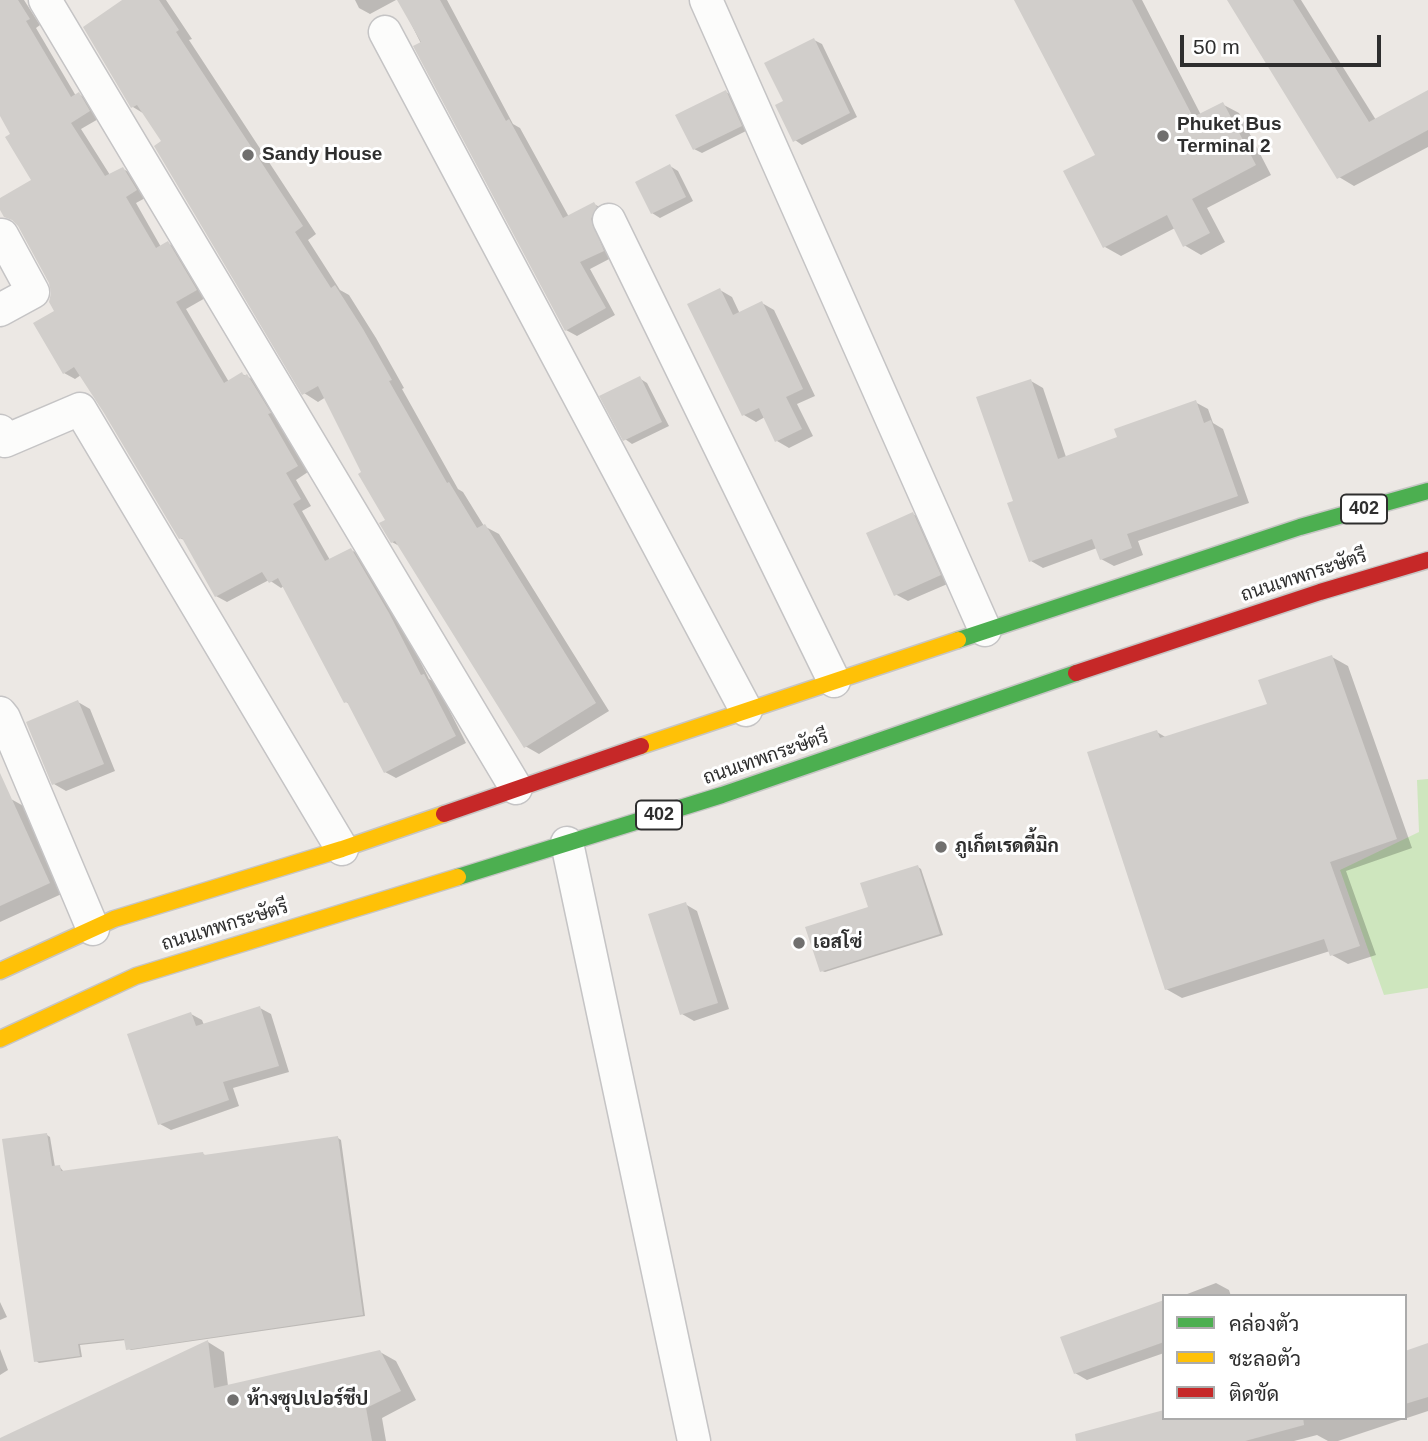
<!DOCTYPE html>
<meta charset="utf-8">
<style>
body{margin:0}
#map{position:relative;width:1428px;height:1441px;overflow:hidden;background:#ece8e4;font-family:Helvetica,Sarabun,sans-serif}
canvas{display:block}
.legend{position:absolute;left:1162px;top:1294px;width:245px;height:126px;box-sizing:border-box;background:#fff;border:2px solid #ababab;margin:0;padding:9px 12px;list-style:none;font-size:21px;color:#2e2e2e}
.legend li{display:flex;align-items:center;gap:14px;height:35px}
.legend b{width:35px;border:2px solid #ababab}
.scale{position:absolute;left:1180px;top:35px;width:201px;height:32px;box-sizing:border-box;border:4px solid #2e2e2e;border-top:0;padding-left:9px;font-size:21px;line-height:24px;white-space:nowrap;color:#2e2e2e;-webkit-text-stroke:5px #fff;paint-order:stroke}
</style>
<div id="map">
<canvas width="1428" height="1441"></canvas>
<ul class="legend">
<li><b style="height:9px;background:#4caf50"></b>คล่องตัว</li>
<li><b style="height:9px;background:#ffc107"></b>ชะลอตัว</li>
<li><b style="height:9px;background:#c62828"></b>ติดขัด</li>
</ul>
<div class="scale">50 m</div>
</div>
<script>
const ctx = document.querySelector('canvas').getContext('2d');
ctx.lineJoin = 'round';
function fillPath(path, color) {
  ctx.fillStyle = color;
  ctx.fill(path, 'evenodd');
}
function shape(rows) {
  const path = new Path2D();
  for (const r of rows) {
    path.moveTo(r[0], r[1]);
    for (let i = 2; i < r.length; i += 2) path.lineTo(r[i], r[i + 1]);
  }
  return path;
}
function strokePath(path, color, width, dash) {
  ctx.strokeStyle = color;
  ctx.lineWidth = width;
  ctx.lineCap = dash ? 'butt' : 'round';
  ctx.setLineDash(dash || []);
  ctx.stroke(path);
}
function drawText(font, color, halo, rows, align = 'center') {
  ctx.font = font + ' Helvetica,Sarabun,sans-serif';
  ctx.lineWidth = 6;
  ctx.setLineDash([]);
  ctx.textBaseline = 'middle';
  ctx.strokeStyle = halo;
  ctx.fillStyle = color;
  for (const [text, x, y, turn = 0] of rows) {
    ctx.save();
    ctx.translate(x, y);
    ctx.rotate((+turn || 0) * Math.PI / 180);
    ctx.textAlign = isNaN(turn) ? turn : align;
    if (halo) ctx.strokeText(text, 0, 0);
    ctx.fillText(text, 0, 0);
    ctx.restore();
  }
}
const green = shape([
 [1428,779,1428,988,1384,995,1340,870,1419,832,1417,780]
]);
const shadow = shape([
 [0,0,24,0,40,25,36,28,76,96,79,94,90,101,100,118,81,129,110,175,123,169,134,175,147,197,136,203,161,247,168,243,179,250,207,297,186,309,229,382,242,374,258,382,308,472,296,480,311,506,302,511,330,560,351,550,362,556,400,621,429,679,435,682,466,743,396,778,385,772,351,705,346,702,284,586,281,588,269,580,227,602,216,596,186,541,180,538,97,399,81,375,75,379,64,373,51,283,17,222,0,206,0,200,33,181,13,135,0,113],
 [126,0,166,0,192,39,189,40,316,234,308,240,340,290,349,295,376,338,404,388,402,389,458,489,463,492,484,526,499,534,609,711,539,754,525,746,401,547,392,542,387,521,326,397,318,402,304,393,164,142,146,115,133,107],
 [355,0,396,0,370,14,359,8],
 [399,0,447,0,513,124,520,128,569,217,594,204,605,210,613,257,590,269,615,315,577,336,566,330],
 [1016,0,1142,0,1201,115,1222,104,1239,113,1271,175,1207,208,1225,242,1201,255,1184,245,1175,228,1121,256,1105,247,1097,156],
 [1229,0,1301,0,1376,120,1428,92,1428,147,1354,186,1339,177],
 [814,40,822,44,857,117,802,145,795,140,786,102],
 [726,92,733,96,748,130,702,153,694,149],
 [670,166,678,171,693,201,660,218,652,213],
 [720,290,732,297,740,314,762,303,774,310,815,396,797,404,813,436,789,448,777,441,765,417,756,422,744,415],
 [639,378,647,383,669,426,632,444,625,439],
 [1031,381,1043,388,1066,457,1119,438,1195,402,1208,409,1213,423,1223,429,1249,503,1138,541,1143,555,1114,566,1101,559,1097,548,1043,568,1031,561,1015,502],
 [913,514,925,521,952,582,908,601,895,594],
 [1332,657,1348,666,1412,848,1346,871,1376,955,1348,964,1332,955,1330,951,1182,998,1166,989,1157,732,1167,738,1269,705],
 [78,702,90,709,115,771,66,791,54,784],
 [11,799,27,808,66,892,0,922,0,803],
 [918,867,921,869,943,935,825,972,822,971,870,909],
 [685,904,697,911,729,1009,694,1021,682,1014],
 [260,1008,271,1014,289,1072,233,1088,239,1106,171,1130,160,1124,191,1014,202,1020,204,1025],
 [47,1135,50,1137,55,1167,59,1166,64,1172,203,1154,207,1156,338,1138,341,1140,365,1316,131,1350,127,1348,126,1340,80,1345,82,1357,39,1363,36,1361],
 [1216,1283,1229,1290,1231,1296,1182,1296],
 [0,1302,7,1317,0,1320],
 [1164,1302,1164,1353,1087,1380,1075,1373],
 [208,1342,224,1352,228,1386,380,1352,396,1361,416,1400,382,1418,386,1441,48,1441],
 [1428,1345,1428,1411,1338,1441,1328,1441,1317,1435,1294,1441,1084,1441,1164,1418,1405,1418,1405,1353],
 [0,1349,8,1370,0,1375]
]);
const building = shape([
 [0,0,18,0,30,19,26,21,71,97,79,92,90,111,71,123,105,176,123,167,137,190,126,197,156,248,168,241,197,290,176,302,224,383,242,372,244,376,247,374,271,413,268,414,298,466,286,473,301,499,293,504,325,561,351,548,389,613,421,675,424,674,456,736,384,773,347,702,344,703,278,578,269,583,262,572,215,597,182,538,179,539,104,413,74,367,63,374,33,323,54,311,49,302,51,293,49,283,18,226,12,220,4,217,0,210,0,198,31,180,5,137,10,134,0,116],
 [122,0,159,0,179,30,176,32,303,226,295,232,331,288,335,285,363,329,392,380,389,381,447,483,449,482,477,528,485,524,596,703,524,748,395,541,391,543,379,523,385,520,358,474,361,472,318,386,302,395,154,146,161,141,137,105,131,108,83,27],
 [397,0,440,0,506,121,509,119,563,218,594,202,597,207,591,219,604,251,580,262,606,308,565,331,413,46,421,42],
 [1014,0,1132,0,1193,117,1223,102,1256,165,1192,199,1210,233,1183,247,1167,215,1103,248,1063,171,1095,155],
 [1227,0,1293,0,1369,122,1428,90,1428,130,1337,179],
 [814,38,850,113,793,142,775,105,783,101,764,63],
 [726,90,742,126,693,150,675,115],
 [670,164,686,197,651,214,635,182],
 [720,288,733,315,762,301,803,389,786,397,802,429,775,442,759,408,742,416,687,304],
 [640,376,662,422,623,441,599,396],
 [1031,379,1058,459,1117,437,1114,429,1196,400,1204,423,1211,420,1238,496,1127,534,1132,548,1100,560,1092,539,1029,562,1007,503,1013,501,976,397],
 [913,512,941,575,894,596,866,533],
 [1332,655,1397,839,1330,862,1360,946,1330,956,1324,939,1165,990,1087,752,1157,730,1160,738,1267,704,1258,680],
 [78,700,104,764,52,785,26,722],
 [0,773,50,883,0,906],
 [918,865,940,934,820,972,805,927,868,907,860,883],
 [686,902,718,1003,680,1015,648,914],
 [260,1006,279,1066,223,1082,229,1100,158,1125,127,1034,191,1012,196,1026],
 [47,1133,52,1166,60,1165,61,1171,203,1152,204,1155,338,1136,363,1315,126,1350,124,1339,78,1344,80,1356,34,1362,2,1139],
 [1164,1300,1164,1342,1074,1374,1060,1337],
 [208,1340,214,1388,380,1350,401,1391,366,1408,372,1441,0,1441,0,1438],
 [1428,1343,1428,1397,1405,1404,1405,1351],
 [1164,1410,1164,1418,1303,1418,1304,1425,1245,1441,1076,1441,1075,1434]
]);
const street = shape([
 [45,0,516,788],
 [706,0,985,630],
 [385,32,746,710],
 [609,220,834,681],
 [0,310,33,292,2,235],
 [0,431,5,441,80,409,342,849],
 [0,713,4,718,93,929],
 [567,843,694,1441]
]);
const fast = shape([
 [958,640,1300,527,1428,491],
 [458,877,722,795,1076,673]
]);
const slow = shape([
 [641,746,958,640],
 [0,971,114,919,342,849,444,814],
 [0,1039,136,976,458,877]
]);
const jam = shape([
 [1076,673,1320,592,1428,560],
 [444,814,641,746]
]);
const markers = [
 [1163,136,7,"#706f6e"],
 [248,155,7,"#706f6e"],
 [941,847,7,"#706f6e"],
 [799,943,7,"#706f6e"],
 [233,1400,7,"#706f6e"]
];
const shields = [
 [1364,509,46],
 [659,815,46]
];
const shieldNames = [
 ["402",1364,509],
 ["402",659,815]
];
const poiNames = [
 ["Phuket Bus",1177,125],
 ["Terminal 2",1177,147],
 ["Sandy House",262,155],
 ["ภูเก็ตเรดดี้มิก",955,847],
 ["เอสโซ่",813,943],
 ["ห้างซุปเปอร์ชีป",247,1400]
];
const streetNames = [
 ["ถนนเทพกระษัตรี",1304,576,-18],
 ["ถนนเทพกระษัตรี",766,758,-19],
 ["ถนนเทพกระษัตรี",225,926,-17]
];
fillPath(green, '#cee6be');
fillPath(shadow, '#0003');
fillPath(building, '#d1cecb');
strokePath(street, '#c5c4c5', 35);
strokePath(fast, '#c6c5c4', 19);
strokePath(slow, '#c6c5c4', 19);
strokePath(jam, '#c6c5c4', 19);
strokePath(street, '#fcfcfb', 32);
strokePath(fast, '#4caf50', 16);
strokePath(slow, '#ffc107', 16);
strokePath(jam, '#c62828', 16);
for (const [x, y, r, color] of markers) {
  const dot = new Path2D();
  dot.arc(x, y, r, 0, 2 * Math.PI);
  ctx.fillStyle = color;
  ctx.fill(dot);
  strokePath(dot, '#fff', 2.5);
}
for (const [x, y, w] of shields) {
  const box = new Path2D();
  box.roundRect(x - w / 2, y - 14.5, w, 29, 5);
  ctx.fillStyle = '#fff';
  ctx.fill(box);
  strokePath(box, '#2e2e2e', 2);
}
drawText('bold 18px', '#2e2e2e', null, shieldNames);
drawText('bold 19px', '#2e2e2e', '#fff', poiNames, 'left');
drawText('19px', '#2e2e2e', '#fff', streetNames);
</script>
